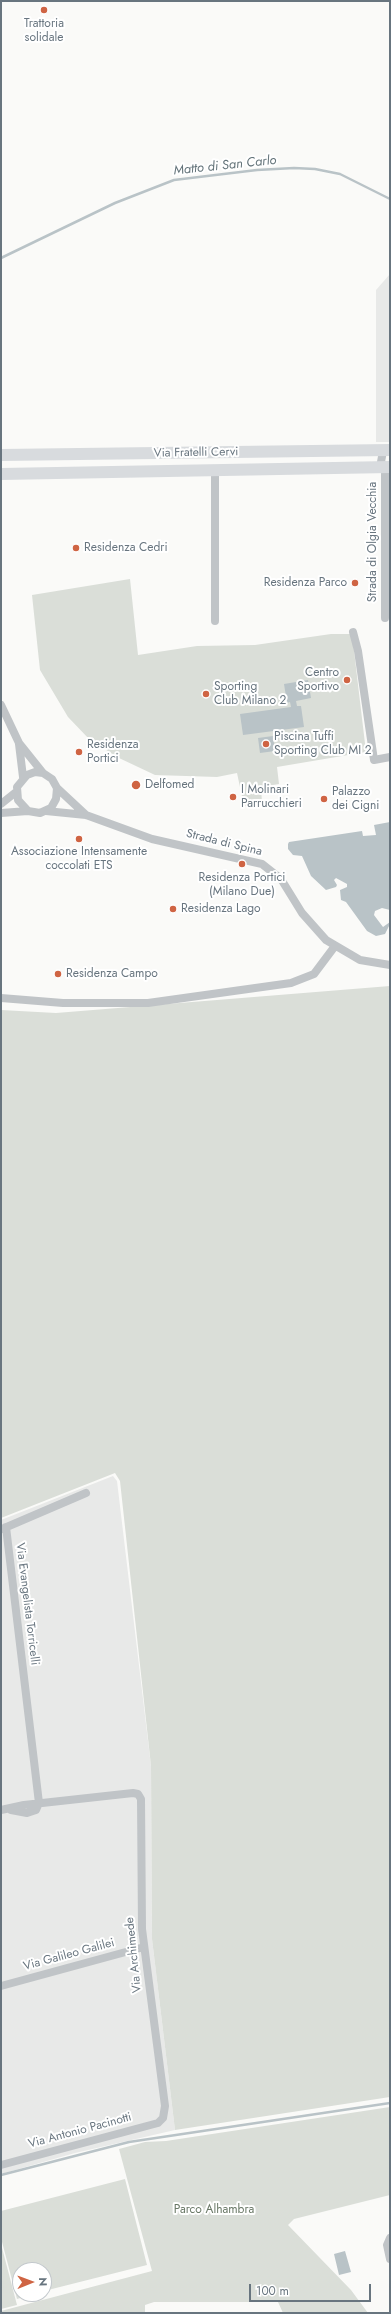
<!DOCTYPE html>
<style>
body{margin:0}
#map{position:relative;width:391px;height:2314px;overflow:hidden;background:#fafaf8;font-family:Jost,sans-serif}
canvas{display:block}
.frame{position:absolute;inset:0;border:2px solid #68757f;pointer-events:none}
.north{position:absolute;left:12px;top:2262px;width:40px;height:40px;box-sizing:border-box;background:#fff;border:1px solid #c3c8cc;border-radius:50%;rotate:89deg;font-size:11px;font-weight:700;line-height:16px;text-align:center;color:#68757f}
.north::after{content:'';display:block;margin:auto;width:14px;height:18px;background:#cf6443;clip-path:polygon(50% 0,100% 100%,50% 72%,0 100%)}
.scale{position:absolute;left:249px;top:2284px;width:122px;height:18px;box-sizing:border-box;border:2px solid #68757f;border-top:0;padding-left:5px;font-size:12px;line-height:14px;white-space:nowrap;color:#68757f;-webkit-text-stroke:3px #fff;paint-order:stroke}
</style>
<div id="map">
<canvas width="391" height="2314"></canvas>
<div class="frame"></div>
<div class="north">N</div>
<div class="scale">100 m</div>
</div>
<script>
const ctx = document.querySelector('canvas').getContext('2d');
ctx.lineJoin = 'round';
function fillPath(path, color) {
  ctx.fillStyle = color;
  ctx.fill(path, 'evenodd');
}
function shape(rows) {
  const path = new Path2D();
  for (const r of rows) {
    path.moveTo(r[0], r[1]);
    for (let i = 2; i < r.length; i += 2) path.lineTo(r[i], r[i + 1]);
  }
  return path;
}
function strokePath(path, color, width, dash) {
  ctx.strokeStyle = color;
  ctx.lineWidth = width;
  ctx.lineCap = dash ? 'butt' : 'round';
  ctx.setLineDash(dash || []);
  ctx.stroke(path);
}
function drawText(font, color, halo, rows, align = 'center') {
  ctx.font = font + ' Jost,sans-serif';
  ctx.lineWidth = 4;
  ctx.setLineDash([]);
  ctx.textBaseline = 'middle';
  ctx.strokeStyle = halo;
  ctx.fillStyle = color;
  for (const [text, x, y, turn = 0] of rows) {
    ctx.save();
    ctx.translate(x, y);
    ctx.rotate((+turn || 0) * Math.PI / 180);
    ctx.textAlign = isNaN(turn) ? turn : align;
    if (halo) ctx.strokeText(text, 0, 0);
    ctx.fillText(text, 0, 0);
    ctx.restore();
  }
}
const built = shape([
 [390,274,390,442,376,442,376,290],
 [113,1476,117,1481,151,1766,152,1939,175,2130,75,2153,1,2174,1,1520]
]);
const green = shape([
 [130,579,138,655,197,646,255,645,331,634,352,634,366,752,277,767,279,784,261,787,262,803,244,806,237,773,217,777,155,775,119,758,90,740,68,717,40,670,32,595],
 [390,986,390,2097,175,2130,152,1939,151,1766,120,1481,115,1473,1,1518,1,1010,56,1013],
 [390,2107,390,2195,294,2219,288,2225,351,2290,368,2313,283,2313,278,2302,154,2302,145,2305,145,2313,1,2313,1,2311,152,2271,119,2149,145,2142,166,2141],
 [125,2179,147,2265,44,2291,44,2270,20,2270,20,2294,34,2294,17,2299,1,2238,1,2211],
 [1,2244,17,2305,1,2309]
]);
const water = shape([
 [308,680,311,698,296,701,297,706,301,706,304,727,243,735,240,714,291,707,290,702,287,703,284,684],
 [273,736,275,751,260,753,258,738],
 [390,822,390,910,382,908,375,911,374,915,383,927,390,922,390,924,385,934,376,936,367,931,346,902,341,900,340,890,347,887,347,884,336,878,334,880,337,885,336,887,326,890,311,876,302,856,293,855,288,849,288,844,289,842,362,831,363,836,376,835,374,825],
 [345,2251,351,2272,339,2275,334,2254]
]);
const stream = shape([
 [1,258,115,203,174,180,257,170,294,168,315,169,340,174,390,199],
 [1,2175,129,2142,390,2103]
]);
const street = shape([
 [383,451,381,462,385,467],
 [215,471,215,621],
 [385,618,385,467],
 [353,632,358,651,374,760,390,757],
 [1,705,19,743,43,773],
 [19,744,23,777],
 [57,788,86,815],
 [1,804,16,792],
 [46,811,86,815,152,839,262,864,281,879,302,913,326,940,360,960,390,965],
 [1,813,28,811,40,813,51,808,56,799,57,788,52,779,43,773,35,772,27,775,17,787,18,800,28,811],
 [1,998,63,1003,148,1003,291,983,314,974,335,946],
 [6,1527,39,1803],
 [2,1529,86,1493],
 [1,1810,24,1805,133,1793,138,1794,141,1799,142,1929,165,2106,163,2118,158,2123,1,2165],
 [11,1810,27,1813,36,1810,39,1803],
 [1,1986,144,1947],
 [390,2238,387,2245,390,2259]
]);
const secondary = shape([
 [1,455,390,450],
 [1,474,390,467]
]);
const markers = [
 [44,10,4,"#cf6443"],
 [76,548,4,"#cf6443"],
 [355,583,4,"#cf6443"],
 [347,680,4,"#cf6443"],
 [206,694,4,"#cf6443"],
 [266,744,4,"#cf6443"],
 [79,752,4,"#cf6443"],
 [136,785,5,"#cf6443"],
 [233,797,4,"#cf6443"],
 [324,799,4,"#cf6443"],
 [79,839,4,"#cf6443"],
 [242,864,4,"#cf6443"],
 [173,909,4,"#cf6443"],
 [58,974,4,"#cf6443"]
];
const poiNames = [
 ["Trattoria",44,24,"center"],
 ["solidale",44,38,"center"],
 ["Residenza Cedri",84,548],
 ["Residenza Parco",347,583,"right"],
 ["Centro",339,673,"right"],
 ["Sportivo",339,687,"right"],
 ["Sporting",214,687],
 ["Club Milano 2",214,701],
 ["Piscina Tuffi",274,737],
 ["Sporting Club MI 2",274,751],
 ["Residenza",87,745],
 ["Portici",87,759],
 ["Delfomed",145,785],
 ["I Molinari",241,790],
 ["Parrucchieri",241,804],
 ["Palazzo",332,792],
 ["dei Cigni",332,806],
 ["Associazione Intensamente",79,852,"center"],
 ["coccolati ETS",79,866,"center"],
 ["Residenza Portici",242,878,"center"],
 ["(Milano Due)",242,892,"center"],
 ["Residenza Lago",181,909],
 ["Residenza Campo",66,974]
];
const streetNames = [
 ["Via Fratelli Cervi",196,453,-1],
 ["Strada di Olgia Vecchia",373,542,-90],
 ["Strada di Spina",224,843,14],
 ["Via Evangelista Torricelli",27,1604,83],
 ["Via Galileo Galilei",69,1955,-15],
 ["Via Archimede",134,1955,-96],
 ["Via Antonio Pacinotti",80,2131,-15]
];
const parkNames = [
 ["Parco Alhambra",214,2210]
];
const waterNames = [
 ["Matto di San Carlo",225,166,-6]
];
fillPath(built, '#e8e9e8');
fillPath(green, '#daded8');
fillPath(water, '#b9c3c7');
strokePath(stream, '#b9c3c7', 2.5);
strokePath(street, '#c0c4c7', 8);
strokePath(secondary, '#d8dbde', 12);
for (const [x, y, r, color] of markers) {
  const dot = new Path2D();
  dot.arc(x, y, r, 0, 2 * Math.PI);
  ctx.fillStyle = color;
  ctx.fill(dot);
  strokePath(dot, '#fff', 1.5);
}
drawText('12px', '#68757f', '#fff', poiNames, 'left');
drawText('12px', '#68757f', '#fff', streetNames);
drawText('12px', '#697866', '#fff', parkNames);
drawText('italic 13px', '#637379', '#fff', waterNames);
</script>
